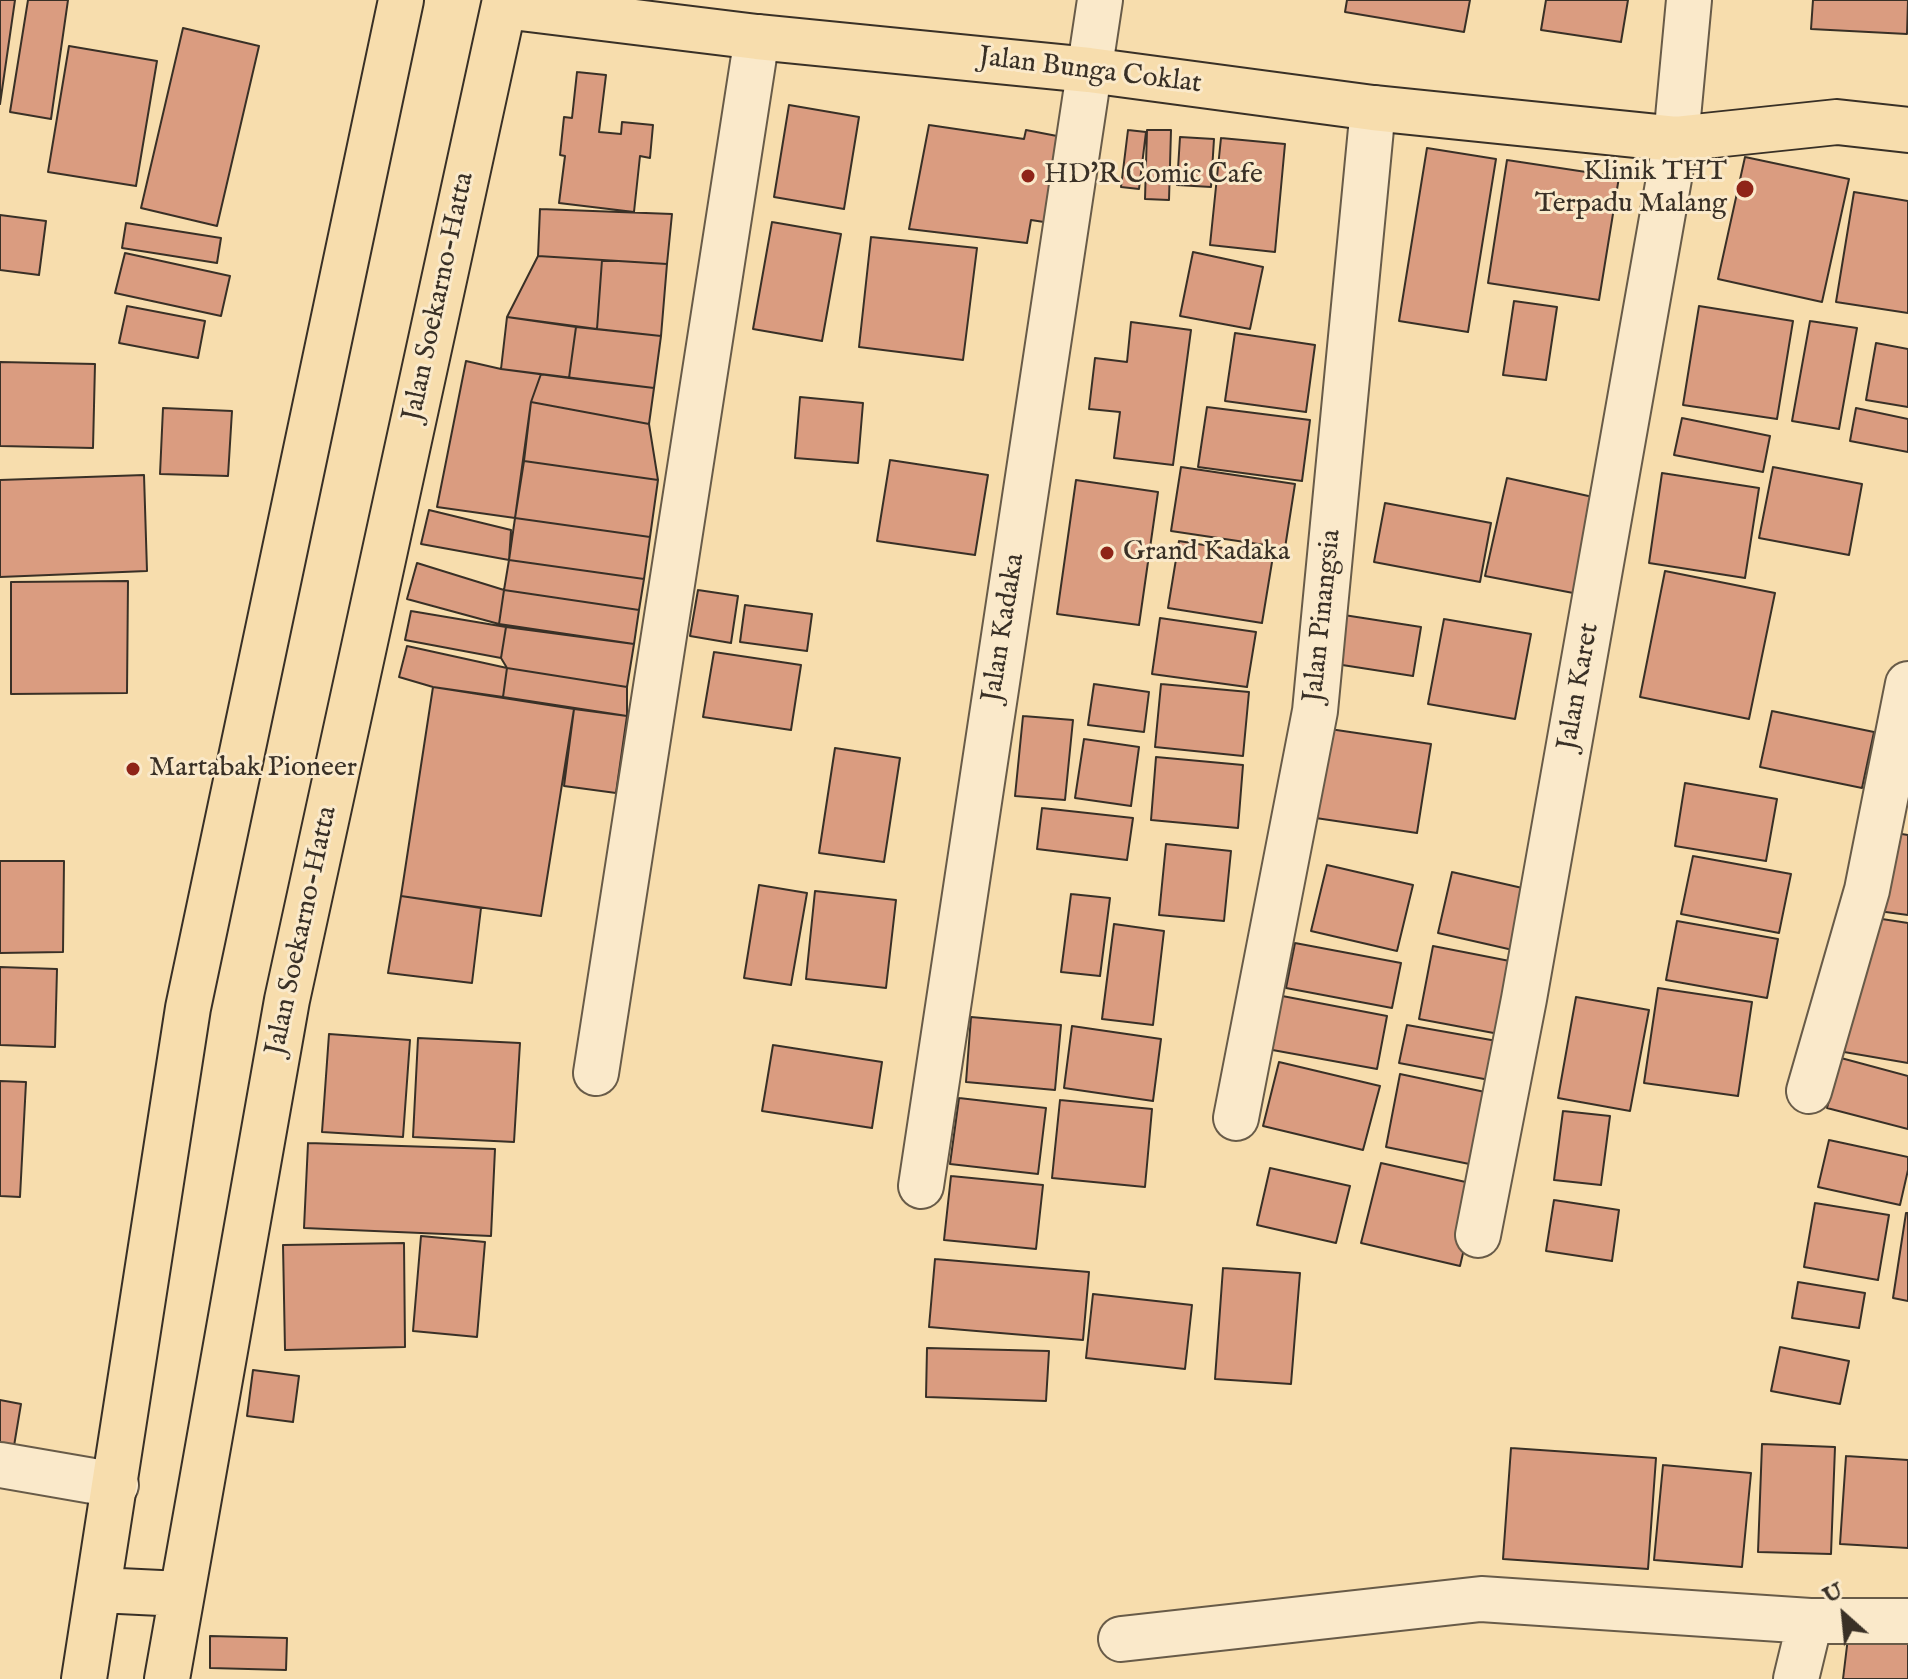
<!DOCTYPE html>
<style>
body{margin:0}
#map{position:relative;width:1908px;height:1679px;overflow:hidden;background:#f7ddad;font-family:"IM FELL English",serif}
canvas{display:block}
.north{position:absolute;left:1804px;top:1575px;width:80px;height:80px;-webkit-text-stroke:6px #fae9ca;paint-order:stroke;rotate:333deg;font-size:22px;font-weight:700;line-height:32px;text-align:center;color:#393026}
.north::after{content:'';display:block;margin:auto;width:28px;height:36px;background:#393026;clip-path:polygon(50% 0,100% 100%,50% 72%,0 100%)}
</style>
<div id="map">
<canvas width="1908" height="1679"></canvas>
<div class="north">U</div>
</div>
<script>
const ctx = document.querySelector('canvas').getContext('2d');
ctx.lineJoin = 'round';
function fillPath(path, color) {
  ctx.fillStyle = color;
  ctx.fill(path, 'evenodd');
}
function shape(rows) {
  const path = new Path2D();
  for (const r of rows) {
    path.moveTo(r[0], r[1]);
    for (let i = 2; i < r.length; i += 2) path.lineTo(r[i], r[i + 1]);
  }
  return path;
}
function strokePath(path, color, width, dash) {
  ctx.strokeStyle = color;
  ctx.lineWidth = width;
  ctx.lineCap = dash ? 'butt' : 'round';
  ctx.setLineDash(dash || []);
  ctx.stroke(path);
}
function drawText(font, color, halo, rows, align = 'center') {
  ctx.font = font + ' "IM FELL English",serif';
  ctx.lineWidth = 6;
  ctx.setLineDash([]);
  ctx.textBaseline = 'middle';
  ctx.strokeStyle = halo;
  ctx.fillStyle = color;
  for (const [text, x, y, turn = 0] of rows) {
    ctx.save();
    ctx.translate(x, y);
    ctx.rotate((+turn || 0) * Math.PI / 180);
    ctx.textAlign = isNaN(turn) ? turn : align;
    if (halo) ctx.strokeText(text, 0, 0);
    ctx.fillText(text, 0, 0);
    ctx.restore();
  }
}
const building = shape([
 [0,0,15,0,0,104,0,0],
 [28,0,68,0,51,119,10,112,28,0],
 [1347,0,1470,0,1464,32,1345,12,1347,0],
 [1546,0,1628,0,1621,42,1541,30,1546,0],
 [1813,0,1908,0,1907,34,1811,29,1813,0],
 [183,28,259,46,217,226,141,208,183,28],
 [69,46,157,61,136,186,48,172,69,46],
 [577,72,606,75,599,132,621,134,622,122,653,125,650,158,640,156,634,212,559,203,565,156,560,155,564,117,572,118,577,72],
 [789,105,859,117,844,209,774,197,789,105],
 [929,125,1024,139,1026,130,1057,136,1044,222,1031,220,1027,243,909,229,929,125],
 [1128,130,1146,132,1139,189,1121,187,1128,130],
 [1147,130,1171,130,1169,200,1145,199,1147,130],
 [1180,137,1214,139,1211,187,1177,185,1180,137],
 [1221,138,1285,144,1275,252,1210,245,1221,138],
 [1427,148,1496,159,1468,332,1399,321,1427,148],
 [1745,157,1849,179,1822,302,1718,279,1745,157],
 [1507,160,1619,177,1599,300,1488,283,1507,160],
 [1854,192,1908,201,1908,313,1836,302,1854,192],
 [540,209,672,214,667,264,538,256,540,209],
 [0,215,46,221,39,275,0,270,0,215],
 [772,222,841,234,822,341,753,329,772,222],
 [126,223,221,238,217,263,122,248,126,223],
 [871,237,977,248,963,360,859,347,871,237],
 [1193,252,1263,267,1250,329,1180,316,1193,252],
 [125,253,230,276,221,316,115,293,125,253],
 [538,256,602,260,597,329,507,317,538,256],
 [602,260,667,264,661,336,597,329,602,260],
 [1514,301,1557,307,1546,380,1503,375,1514,301],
 [127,306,205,321,198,358,119,343,127,306],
 [1699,306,1793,321,1777,419,1683,405,1699,306],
 [507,317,576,327,569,378,501,369,507,317],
 [1810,321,1857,328,1839,429,1792,421,1810,321],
 [1131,322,1191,330,1173,465,1114,458,1120,412,1089,409,1095,358,1127,362,1131,322],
 [576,327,661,336,654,388,569,378,576,327],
 [1235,333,1315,345,1306,412,1225,401,1235,333],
 [1876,343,1908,349,1908,407,1866,400,1876,343],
 [466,361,501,369,541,374,531,402,515,518,437,507,466,361],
 [0,362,95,364,93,448,0,446,0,362],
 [541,374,654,388,649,424,531,402,541,374],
 [800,397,863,403,858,463,795,458,800,397],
 [531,402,649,424,658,480,524,461,531,402],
 [1207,407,1310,420,1302,481,1198,467,1207,407],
 [163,408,232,411,228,476,160,474,163,408],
 [1856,408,1908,419,1908,452,1850,441,1856,408],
 [1682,418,1770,436,1763,472,1674,455,1682,418],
 [890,460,988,475,975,555,877,541,890,460],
 [524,461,658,480,650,537,515,518,524,461],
 [1181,467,1295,484,1285,548,1171,531,1181,467],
 [1773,467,1862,484,1849,555,1759,538,1773,467],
 [1662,473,1759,488,1745,578,1649,563,1662,473],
 [144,475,147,571,0,577,0,480,144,475],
 [1507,478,1611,501,1594,597,1485,576,1507,478],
 [1076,480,1158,492,1139,625,1057,614,1076,480],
 [1385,503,1491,523,1480,582,1374,562,1385,503],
 [429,510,511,530,509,560,421,544,429,510],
 [515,518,650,537,644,579,509,560,515,518],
 [1179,541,1273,556,1262,623,1168,608,1179,541],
 [509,560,644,579,639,610,504,590,509,560],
 [417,563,504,590,499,624,407,599,417,563],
 [1665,571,1775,593,1749,719,1640,697,1665,571],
 [128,581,127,693,11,694,11,582,128,581],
 [504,590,639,610,634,644,499,624,504,590],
 [698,590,738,596,731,643,690,636,698,590],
 [745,605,812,614,807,651,740,642,745,605],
 [411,611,506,627,501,658,405,640,411,611],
 [1331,613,1421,627,1413,676,1323,662,1331,613],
 [1160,618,1256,632,1247,687,1152,674,1160,618],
 [1444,619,1531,634,1515,719,1428,704,1444,619],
 [506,627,634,644,627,687,507,668,501,658,506,627],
 [407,646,507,668,503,697,433,687,399,677,407,646],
 [714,652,801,665,791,730,703,717,714,652],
 [507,668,627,687,627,716,503,697,507,668],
 [1094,684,1149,692,1144,732,1088,725,1094,684],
 [1161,684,1249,692,1243,756,1155,747,1161,684],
 [433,687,574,709,541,916,401,896,433,687],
 [574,709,627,716,616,793,564,786,574,709],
 [1772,711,1874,732,1862,788,1760,767,1772,711],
 [1023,716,1073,720,1065,800,1015,796,1023,716],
 [1323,728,1431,744,1417,833,1309,817,1323,728],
 [1084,739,1139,747,1131,806,1075,798,1084,739],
 [835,748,900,758,884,862,819,853,835,748],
 [1156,757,1243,765,1238,828,1151,820,1156,757],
 [1685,783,1777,799,1766,861,1675,846,1685,783],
 [1042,808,1133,818,1127,860,1037,849,1042,808],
 [1883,831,1908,835,1908,915,1871,910,1883,831],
 [1166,844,1231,851,1224,921,1159,915,1166,844],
 [1693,856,1791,874,1779,933,1681,914,1693,856],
 [0,861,64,861,63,952,0,953,0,861],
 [1327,865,1413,885,1397,951,1311,931,1327,865],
 [1452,872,1540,892,1526,953,1438,933,1452,872],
 [759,885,807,893,791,985,744,978,759,885],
 [815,891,896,900,886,988,806,979,815,891],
 [1071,894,1110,898,1100,976,1061,972,1071,894],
 [401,896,481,908,472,983,388,973,401,896],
 [1869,917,1908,923,1908,1063,1844,1052,1869,917],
 [1677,921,1778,939,1767,998,1666,980,1677,921],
 [1114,924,1164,931,1153,1025,1102,1019,1114,924],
 [1295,943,1401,963,1392,1008,1286,988,1295,943],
 [1433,946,1530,965,1515,1037,1419,1019,1433,946],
 [0,967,57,969,55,1047,0,1045,0,967],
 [1658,988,1752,1002,1738,1096,1644,1083,1658,988],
 [1277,995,1387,1016,1377,1069,1267,1049,1277,995],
 [1576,997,1649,1010,1630,1111,1558,1098,1576,997],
 [971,1017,1061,1025,1055,1090,966,1082,971,1017],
 [1407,1025,1508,1043,1500,1082,1399,1063,1407,1025],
 [1072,1026,1161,1039,1153,1101,1064,1088,1072,1026],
 [329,1034,410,1040,403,1137,322,1132,329,1034],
 [418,1038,520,1043,514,1142,413,1137,418,1038],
 [773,1045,882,1062,872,1128,762,1111,773,1045],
 [1841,1058,1908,1076,1908,1129,1827,1108,1841,1058],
 [1279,1062,1380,1086,1363,1150,1263,1126,1279,1062],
 [1400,1074,1499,1095,1484,1167,1386,1147,1400,1074],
 [0,1081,26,1082,20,1197,0,1196,0,1081],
 [959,1098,1046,1108,1038,1174,950,1164,959,1098],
 [1060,1100,1152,1109,1145,1187,1052,1178,1060,1100],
 [1563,1111,1610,1116,1601,1185,1554,1180,1563,1111],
 [1829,1140,1908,1157,1908,1170,1900,1205,1818,1187,1829,1140],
 [308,1143,495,1149,491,1236,304,1228,308,1143],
 [1381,1163,1479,1185,1460,1266,1361,1243,1381,1163],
 [1270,1168,1350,1186,1336,1243,1257,1225,1270,1168],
 [951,1176,1043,1185,1036,1249,944,1240,951,1176],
 [1554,1200,1619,1210,1612,1261,1546,1251,1554,1200],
 [1815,1203,1889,1215,1878,1280,1804,1267,1815,1203],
 [1906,1213,1908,1213,1908,1301,1893,1298,1906,1213],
 [421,1236,485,1242,477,1337,413,1331,421,1236],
 [404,1243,405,1347,285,1350,283,1245,404,1243],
 [935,1259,1089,1272,1083,1340,929,1327,935,1259],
 [1223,1268,1300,1273,1291,1384,1215,1379,1223,1268],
 [1798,1282,1865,1293,1859,1328,1792,1318,1798,1282],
 [1093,1294,1192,1305,1185,1369,1086,1358,1093,1294],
 [1780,1347,1849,1361,1840,1404,1771,1391,1780,1347],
 [927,1348,1049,1351,1046,1401,926,1397,927,1348],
 [253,1370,299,1376,293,1422,247,1416,253,1370],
 [0,1400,21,1404,12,1458,0,1456,0,1400],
 [1762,1444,1835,1447,1831,1554,1758,1552,1762,1444],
 [1511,1448,1656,1458,1648,1569,1503,1559,1511,1448],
 [1846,1456,1908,1460,1908,1548,1840,1544,1846,1456],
 [1663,1465,1751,1473,1742,1567,1654,1560,1663,1465],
 [1850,1621,1908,1628,1908,1679,1843,1679,1850,1621],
 [210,1636,287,1638,286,1670,210,1668,210,1636]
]);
const minor = shape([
 [596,1073,757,37],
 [1809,1091,1867,890,1908,684],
 [1236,1118,1315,711,1373,108],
 [921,1186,1100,0],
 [1478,1235,1524,999,1676,139,1689,0],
 [0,1465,116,1485],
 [1121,1639,1481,1599,1810,1621,1908,1621],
 [1796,1679,1810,1621]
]);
const major = shape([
 [504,6,757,37,1089,70,1373,108,1676,139,1837,122,1908,130],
 [99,1590,181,1594],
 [84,1679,188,1008,401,0],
 [167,1679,287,1000,505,0]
]);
const markers = [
 [1028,176,8,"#8f2418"],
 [1745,189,10,"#8f2418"],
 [1107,553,8,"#8f2418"],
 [133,769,8,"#8f2418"]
];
const streetNames = [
 ["Jalan Bunga Coklat",1090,72,7],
 ["Jalan Soekarno-Hatta",440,297,-78],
 ["Jalan Pinangsia",1324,616,-84],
 ["Jalan Kadaka",1005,628,-81],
 ["Jalan Karet",1580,687,-80],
 ["Jalan Soekarno-Hatta",303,931,-78]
];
const poiNames = [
 ["Klinik THT",1727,173,"right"],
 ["Terpadu Malang",1727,205,"right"],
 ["HD'R Comic Cafe",1044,176],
 ["Grand Kadaka",1123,553],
 ["Martabak Pioneer",149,769]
];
fillPath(building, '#da9c80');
strokePath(building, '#393026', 2);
strokePath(minor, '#685b48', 48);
strokePath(major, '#393026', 48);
strokePath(minor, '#fae9ca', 44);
strokePath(major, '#f7ddad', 44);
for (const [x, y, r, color] of markers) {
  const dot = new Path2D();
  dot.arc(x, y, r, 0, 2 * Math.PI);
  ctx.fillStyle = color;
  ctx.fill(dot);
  strokePath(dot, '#fae9ca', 3);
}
drawText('28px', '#393026', '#fae9ca', streetNames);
drawText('28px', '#393026', '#fae9ca', poiNames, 'left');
</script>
